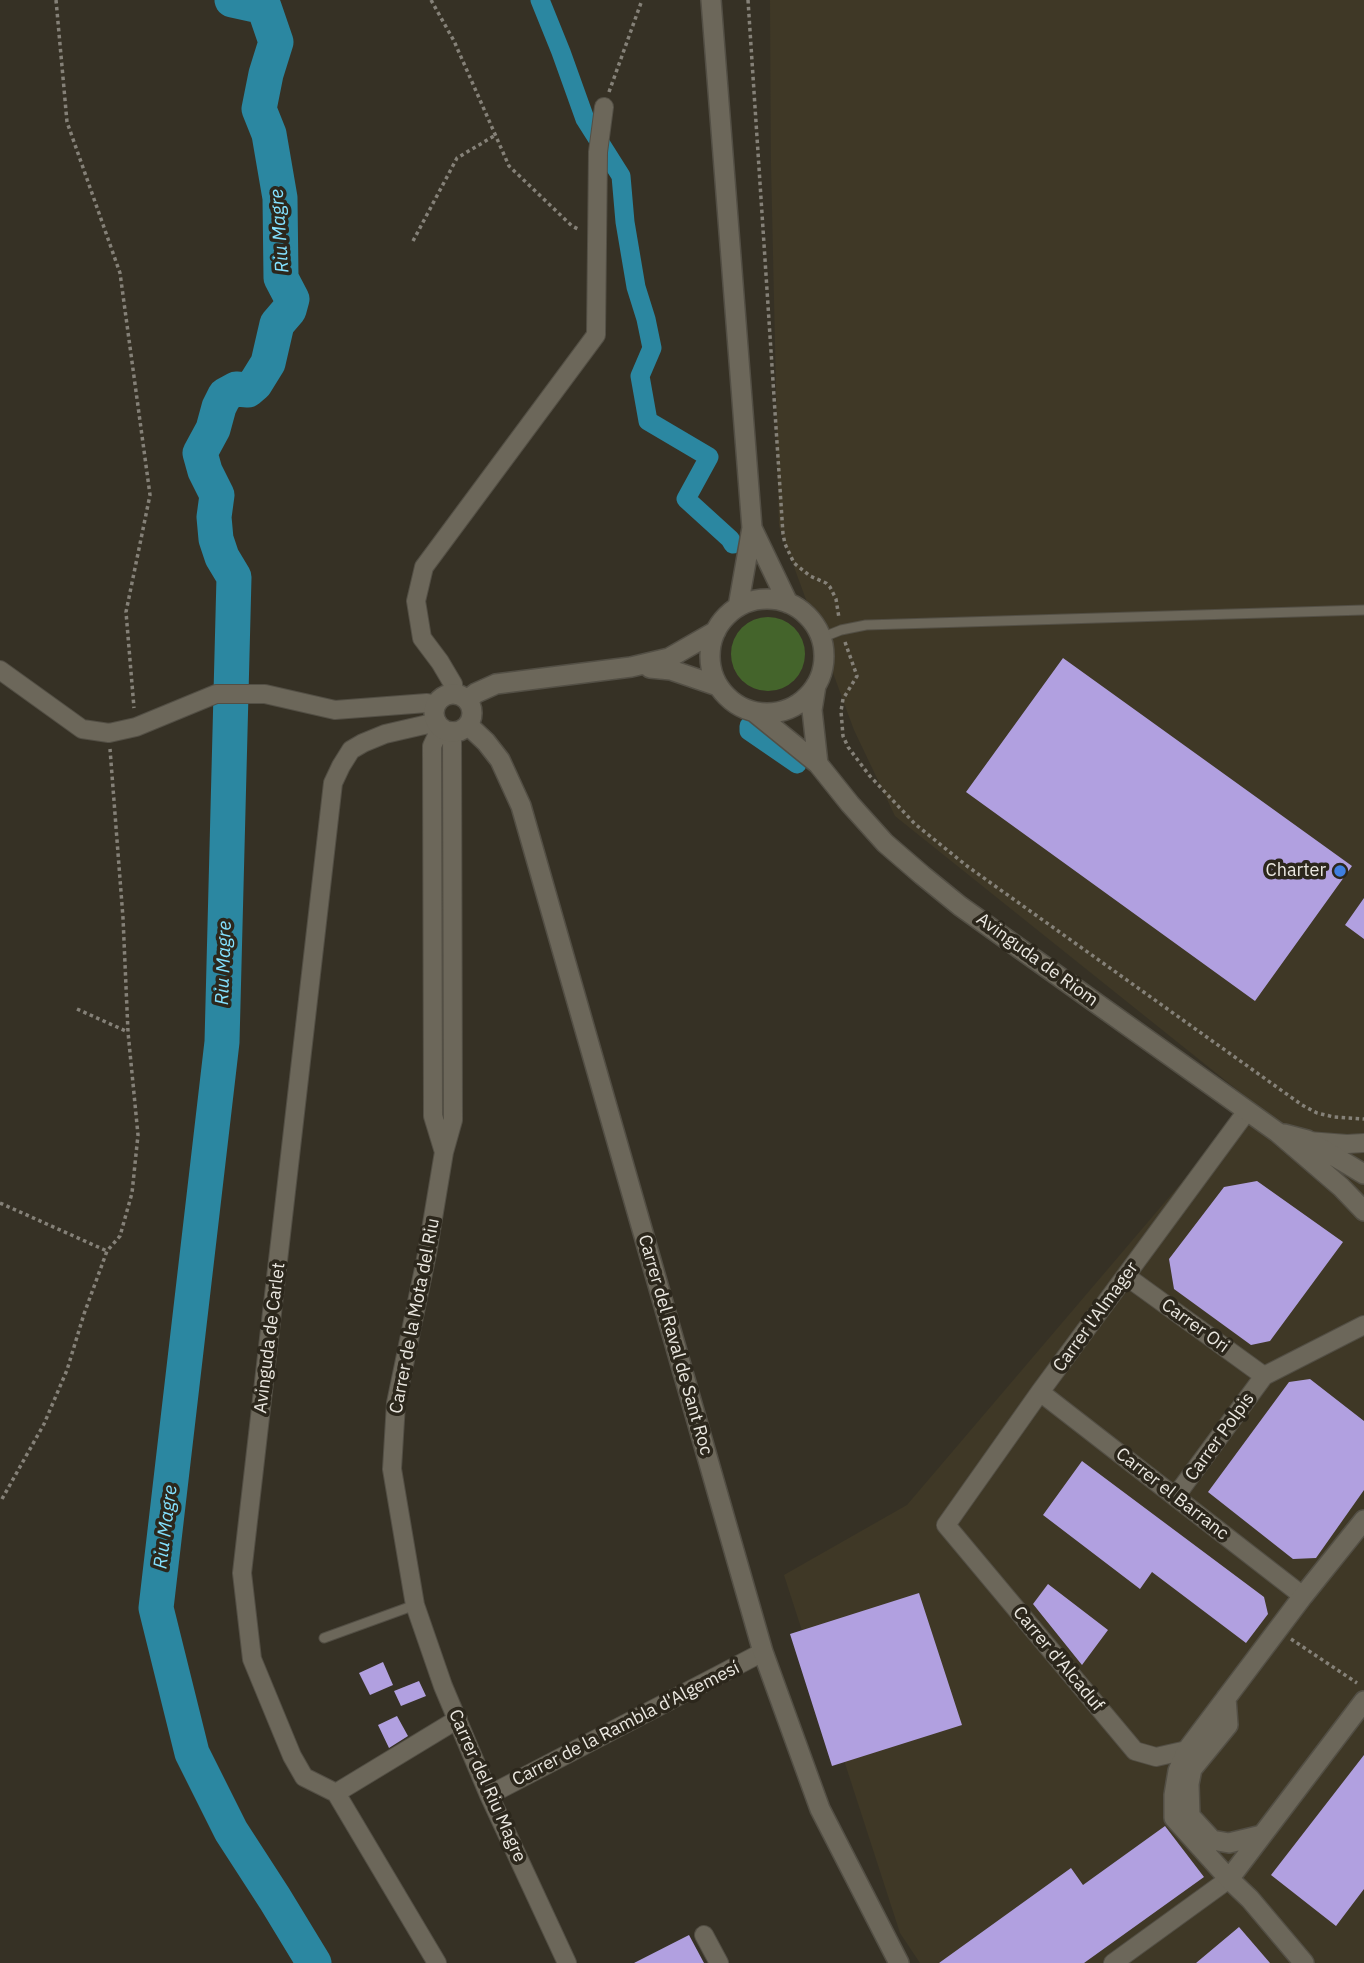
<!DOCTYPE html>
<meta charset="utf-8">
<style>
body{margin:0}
canvas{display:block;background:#363125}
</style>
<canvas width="1364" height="1963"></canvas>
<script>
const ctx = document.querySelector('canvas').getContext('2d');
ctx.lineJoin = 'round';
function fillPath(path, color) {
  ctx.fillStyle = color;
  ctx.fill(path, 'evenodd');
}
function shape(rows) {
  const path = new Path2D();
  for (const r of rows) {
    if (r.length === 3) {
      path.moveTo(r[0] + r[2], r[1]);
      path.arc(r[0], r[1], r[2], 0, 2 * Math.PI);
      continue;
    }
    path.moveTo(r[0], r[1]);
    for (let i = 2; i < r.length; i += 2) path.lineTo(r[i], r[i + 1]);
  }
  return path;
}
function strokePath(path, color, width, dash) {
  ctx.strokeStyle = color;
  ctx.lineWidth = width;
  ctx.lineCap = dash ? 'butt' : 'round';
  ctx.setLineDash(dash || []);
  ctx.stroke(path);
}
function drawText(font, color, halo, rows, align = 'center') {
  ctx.font = font + ' "IBM Plex Sans",sans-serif';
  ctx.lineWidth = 7;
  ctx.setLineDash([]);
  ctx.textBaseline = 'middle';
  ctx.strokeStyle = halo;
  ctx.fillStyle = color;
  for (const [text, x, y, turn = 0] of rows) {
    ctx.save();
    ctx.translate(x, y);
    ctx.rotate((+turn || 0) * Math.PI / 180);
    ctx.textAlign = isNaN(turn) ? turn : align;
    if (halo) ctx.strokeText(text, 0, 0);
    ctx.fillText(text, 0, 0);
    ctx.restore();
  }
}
const built = shape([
 [770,0,1364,0,1364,1963,920,1963,900,1933,784,1575,907,1505,1251,1101,895,816,854,730,779,526,771,163]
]);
const forest = shape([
 [768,654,37]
]);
const canal = shape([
 [540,0,561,52,585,119,621,176,625,222,636,287,646,319,652,348,640,376,648,421,709,457,686,499,730,539,733,544],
 [749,726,749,731,797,764]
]);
const river = shape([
 [232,0,264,7,276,42,266,74,259,109,269,134,280,198,281,278,292,299,289,310,277,324,268,363,255,384,248,390,236,389,225,395,219,407,213,429,200,453,205,471,217,495,214,517,216,539,222,557,234,577,222,1042,156,1608,192,1753,231,1831,275,1899,314,1963]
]);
const building = shape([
 [1063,658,1352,866,1255,1001,966,792],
 [1364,898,1364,939,1345,925],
 [1257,1181,1343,1242,1270,1341,1251,1345,1174,1289,1169,1259,1224,1187],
 [1310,1379,1364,1421,1364,1490,1316,1558,1293,1559,1208,1492,1289,1382],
 [1082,1461,1264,1597,1268,1614,1246,1643,1152,1572,1140,1589,1043,1515],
 [1048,1584,1108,1630,1082,1665,1033,1604],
 [919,1593,962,1725,832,1766,790,1634],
 [383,1662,393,1685,370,1695,359,1673],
 [419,1681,426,1696,401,1706,394,1691],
 [397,1716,408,1736,389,1748,378,1725],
 [1364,1755,1364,1889,1336,1926,1271,1875],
 [1165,1826,1204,1877,1084,1963,939,1963,1071,1868,1083,1885],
 [1239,1927,1270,1963,1196,1963],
 [689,1935,704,1963,634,1963]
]);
const path = shape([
 [56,0,67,122,120,273,150,495,126,612,134,708],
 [431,0,454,41,509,166,572,226,578,229],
 [748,0,783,534,785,544,794,563,810,576,826,583,830,587,836,599,839,618],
 [609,92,642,0],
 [413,241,457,158,494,136],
 [845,642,857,676,843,699,841,711,843,736,848,747,869,775,915,824,967,866,1302,1105,1317,1113,1334,1117,1364,1119],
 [77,1009,128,1032],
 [0,1203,107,1251],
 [2,1499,44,1424,67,1370,84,1314,107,1251,120,1236,132,1193,138,1135,128,1032,123,918,110,749],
 [1291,1639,1357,1683]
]);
const service = shape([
 [821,638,841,630,866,625,1364,610],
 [324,1638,415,1605]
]);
const minor = shape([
 [0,670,82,729,109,733,136,727,216,694,265,694,335,710,427,703,436,705],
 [454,694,453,684,440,662,422,638,416,601,424,567,596,335,598,152,604,107],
 [437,722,385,734,363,743,351,750,341,766,333,783,242,1573,252,1659,292,1756,304,1777,336,1793,437,1963],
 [441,727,432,746,433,1116,444,1152],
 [452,731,453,1120,444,1152,427,1254,396,1403,392,1469,415,1605,443,1686,489,1795,567,1963],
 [1308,1141,1347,1144,1364,1143],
 [1126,1276,1264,1376],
 [1040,1392,1303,1596],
 [1175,1497,1264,1376,1364,1325],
 [1187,1750,1156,1757,1135,1751,946,1525,1040,1392,1247,1111],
 [336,1793,458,1719],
 [489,1795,763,1652],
 [704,1935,719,1963],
 [1113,1963,1229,1879]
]);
const tertiary = shape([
 [711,0,752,528,738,607],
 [752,528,788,603],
 [767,656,57],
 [650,668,671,670,718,686],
 [816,685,812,710,818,764],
 [453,713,19],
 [467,700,476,693,496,684,631,667,669,658,716,631],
 [754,712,818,764,850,804,885,843,922,875,960,906,1277,1132,1341,1187,1364,1211],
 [468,725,486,742,500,760,521,806,763,1652,820,1809,899,1963],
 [1284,1134,1307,1140,1364,1174],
 [1226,1698,1228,1725,1192,1769,1189,1784,1190,1816,1212,1840,1229,1843,1262,1835],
 [1229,1879,1364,1701],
 [1304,1963,1250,1899,1229,1879,1174,1818,1174,1795,1178,1771,1187,1750,1303,1596,1364,1520]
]);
const markers = [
 [1340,871,7,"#3f7fe0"]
];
const poiNames = [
 ["Charter",1326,871]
];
const streetNames = [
 ["Avinguda de Riom",1037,960,36],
 ["Carrer de la Mota del Riu",415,1316,-79],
 ["Carrer l'Almager",1096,1317,-54],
 ["Carrer Ori",1195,1326,36],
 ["Avinguda de Carlet",270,1338,-83],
 ["Carrer del Raval de Sant Roc",675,1345,74],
 ["Carrer Polpis",1220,1437,-54],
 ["Carrer el Barranc",1172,1494,38],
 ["Carrer d'Alcaduf",1058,1659,50],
 ["Carrer de la Rambla d'Algemesí",626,1724,-27],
 ["Carrer del Riu Magre",487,1786,66]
];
const waterNames = [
 ["Riu Magre",280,231,-94],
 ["Riu Magre",224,963,-88],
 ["Riu Magre",166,1527,-83]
];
fillPath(built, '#3f3826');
fillPath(forest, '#44642b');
strokePath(canal, '#2b87a1', 19);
strokePath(river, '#2b87a1', 35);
fillPath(building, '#b1a0e0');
strokePath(service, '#534f45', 11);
strokePath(minor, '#534f45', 20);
strokePath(tertiary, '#534f45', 22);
strokePath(path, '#858178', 3.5, [3.5, 3.5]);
strokePath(service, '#6c675a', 9);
strokePath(minor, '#6c675a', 18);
strokePath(tertiary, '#6c675a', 19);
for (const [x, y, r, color] of markers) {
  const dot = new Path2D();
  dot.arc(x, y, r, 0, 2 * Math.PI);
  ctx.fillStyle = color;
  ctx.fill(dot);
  strokePath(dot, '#2c271c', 2.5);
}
drawText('18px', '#ebe8e1', '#2c271c', poiNames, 'right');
drawText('18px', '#ebe8e1', '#2c271c', streetNames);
drawText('italic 19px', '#84e1ff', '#2c271c', waterNames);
</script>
